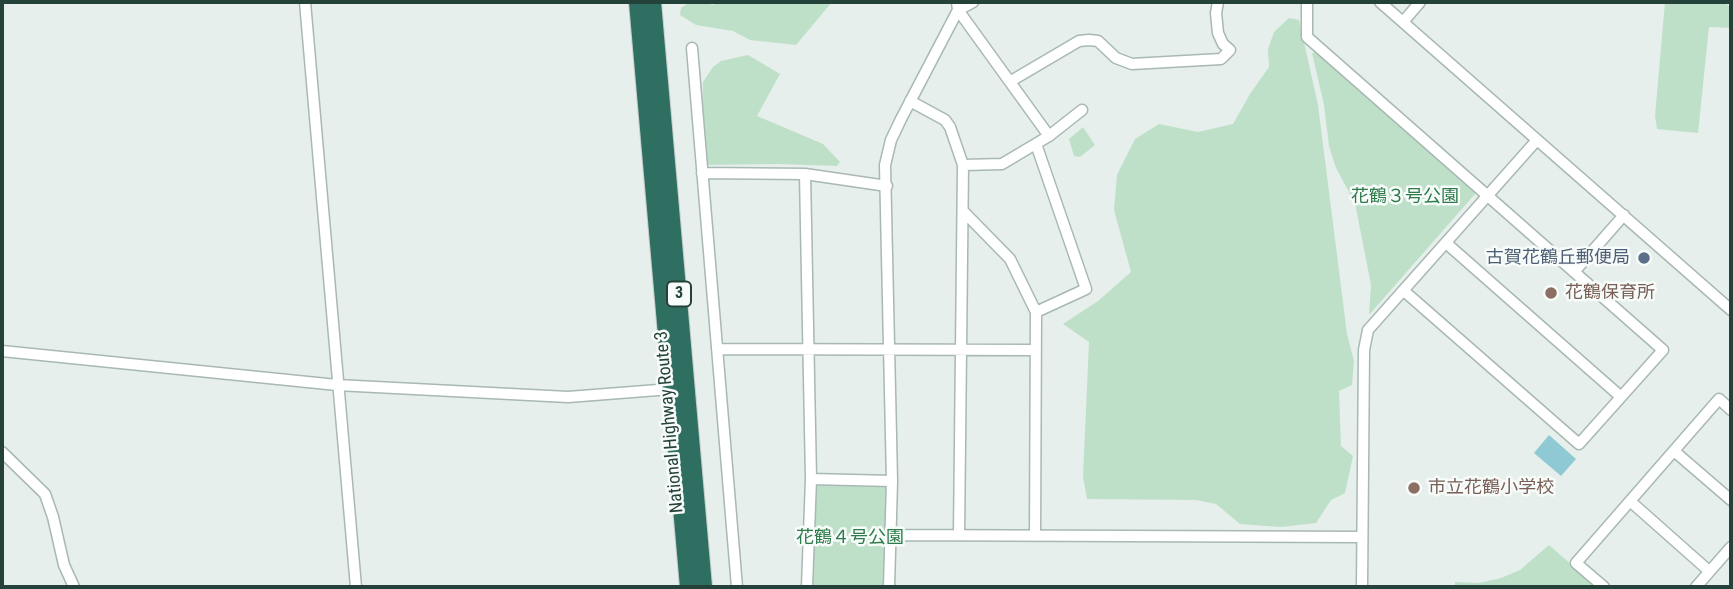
<!DOCTYPE html>
<meta charset="utf-8">
<style>
body{margin:0}
#map{position:relative;width:1733px;height:589px;overflow:hidden;background:#e6efeb;font-family:"Roboto Condensed",sans-serif}
canvas{display:block}
.frame{position:absolute;inset:0;border:4px solid #24423a;pointer-events:none}
</style>
<div id="map">
<canvas width="1733" height="589"></canvas>
<div class="frame"></div>
</div>
<script>
const ctx = document.querySelector('canvas').getContext('2d');
ctx.lineJoin = 'round';
function fillPath(path, color) {
  ctx.fillStyle = color;
  ctx.fill(path, 'evenodd');
}
function shape(rows) {
  const path = new Path2D();
  for (const r of rows) {
    path.moveTo(r[0], r[1]);
    for (let i = 2; i < r.length; i += 2) path.lineTo(r[i], r[i + 1]);
  }
  return path;
}
function strokePath(path, color, width, dash) {
  ctx.strokeStyle = color;
  ctx.lineWidth = width;
  ctx.lineCap = dash ? 'butt' : 'round';
  ctx.setLineDash(dash || []);
  ctx.stroke(path);
}
function drawText(font, color, halo, rows, align = 'center') {
  ctx.font = font + ' "Roboto Condensed","Noto Sans JP",sans-serif';
  ctx.lineWidth = 5;
  ctx.setLineDash([]);
  ctx.textBaseline = 'middle';
  ctx.strokeStyle = halo;
  ctx.fillStyle = color;
  for (const [text, x, y, turn = 0] of rows) {
    ctx.save();
    ctx.translate(x, y);
    ctx.rotate((+turn || 0) * Math.PI / 180);
    ctx.textAlign = isNaN(turn) ? turn : align;
    if (halo) ctx.strokeText(text, 0, 0);
    ctx.fillText(text, 0, 0);
    ctx.restore();
  }
}
const green = shape([
 [690,2,702,2,713,5,717,2,832,2,796,45,750,40,733,31,696,25,680,15,681,8],
 [1665,2,1724,2,1731,8,1731,28,1709,27,1698,133,1657,129,1655,116],
 [1289,18,1299,20,1318,105,1347,334,1354,361,1352,385,1339,391,1341,446,1353,456,1345,493,1331,500,1316,523,1281,527,1240,524,1216,504,1196,500,1087,499,1083,477,1089,342,1063,324,1098,301,1131,272,1114,210,1117,175,1135,139,1159,124,1198,132,1233,124,1250,94,1269,67,1268,49,1274,32],
 [1317,52,1473,189,1475,194,1369,315,1371,285,1355,203,1336,168,1329,146,1324,105,1312,53],
 [748,55,780,74,757,116,823,144,840,162,837,166,778,164,707,165,702,115,703,82,713,67,721,61],
 [1083,127,1095,145,1080,157,1074,156,1069,139],
 [818,484,884,485,888,489,884,587,811,587,815,488],
 [1549,545,1597,587,1455,587,1455,582,1479,583,1501,578,1520,570]
]);
const water = shape([
 [1549,435,1576,459,1561,476,1534,453]
]);
const minor = shape([
 [305,2,356,587],
 [973,2,958,10,1049,136],
 [1307,2,1307,37,1663,350,1579,444,1404,291],
 [1380,2,1731,310],
 [1403,22,1420,2],
 [692,48,737,587],
 [1011,81,1079,41,1089,40,1098,41,1116,58,1132,64,1221,59,1230,50,1223,44,1218,33,1216,13,1218,2],
 [910,101,945,120,950,127,963,165,959,535],
 [963,165,1002,164,1049,136,1082,110],
 [702,173,805,174,887,186],
 [805,174,811,479,807,587],
 [963,211,1010,259,1036,312,1035,536],
 [1446,243,1620,396],
 [1574,272,1624,215],
 [1036,312,1086,289,1036,144],
 [717,349,1035,350],
 [2,351,337,385,568,397,671,389],
 [1674,451,1731,500],
 [2,452,45,494,53,517,64,565,74,587],
 [811,479,892,481],
 [1630,501,1709,571],
 [890,535,1362,537],
 [889,587,892,481,885,165,891,140,901,119,958,10,957,2],
 [1362,587,1364,350,1368,330,1537,140],
 [1604,587,1576,563,1719,399,1731,410],
 [1696,587,1731,547]
]);
const highway = shape([
 [637,2,688,587],
 [653,2,704,587]
]);
const markers = [
 [1644,258,7,"#5c6f8a"],
 [1551,293,7,"#8d6e63"],
 [1414,488,7,"#8d6e63"]
];
const shields = [
 [679,294,24]
];
const shieldNames = [
 ["3",679,294]
];
const parkNames = [
 ["花鶴３号公園",1405,197],
 ["花鶴４号公園",850,538]
];
const serviceNames = [
 ["古賀花鶴丘郵便局",1630,258]
];
const educationNames = [
 ["花鶴保育所",1565,293],
 ["市立花鶴小学校",1428,488]
];
const streetNames = [
 ["National Highway Route 3",670,422,-95]
];
fillPath(green, '#bfe0c8');
fillPath(water, '#8ec9d4');
strokePath(minor, '#a8b8b2', 13);
strokePath(highway, '#c2cac8', 18);
strokePath(minor, '#fff', 10);
strokePath(highway, '#2f6f62', 16);
for (const [x, y, r, color] of markers) {
  const dot = new Path2D();
  dot.arc(x, y, r, 0, 2 * Math.PI);
  ctx.fillStyle = color;
  ctx.fill(dot);
  strokePath(dot, '#f7fbf9', 2.5);
}
for (const [x, y, w] of shields) {
  const box = new Path2D();
  box.roundRect(x - w / 2, y - 12.5, w, 25, 5);
  ctx.fillStyle = '#f7fbf9';
  ctx.fill(box);
  strokePath(box, '#24423a', 2);
}
drawText('bold 16px', '#24423a', null, shieldNames);
drawText('18px', '#2d7a4b', '#f7fbf9', parkNames);
drawText('18px', '#4e5e75', '#f7fbf9', serviceNames, 'right');
drawText('18px', '#785e54', '#f7fbf9', educationNames, 'left');
drawText('18px', '#24423a', '#f7fbf9', streetNames);
</script>
